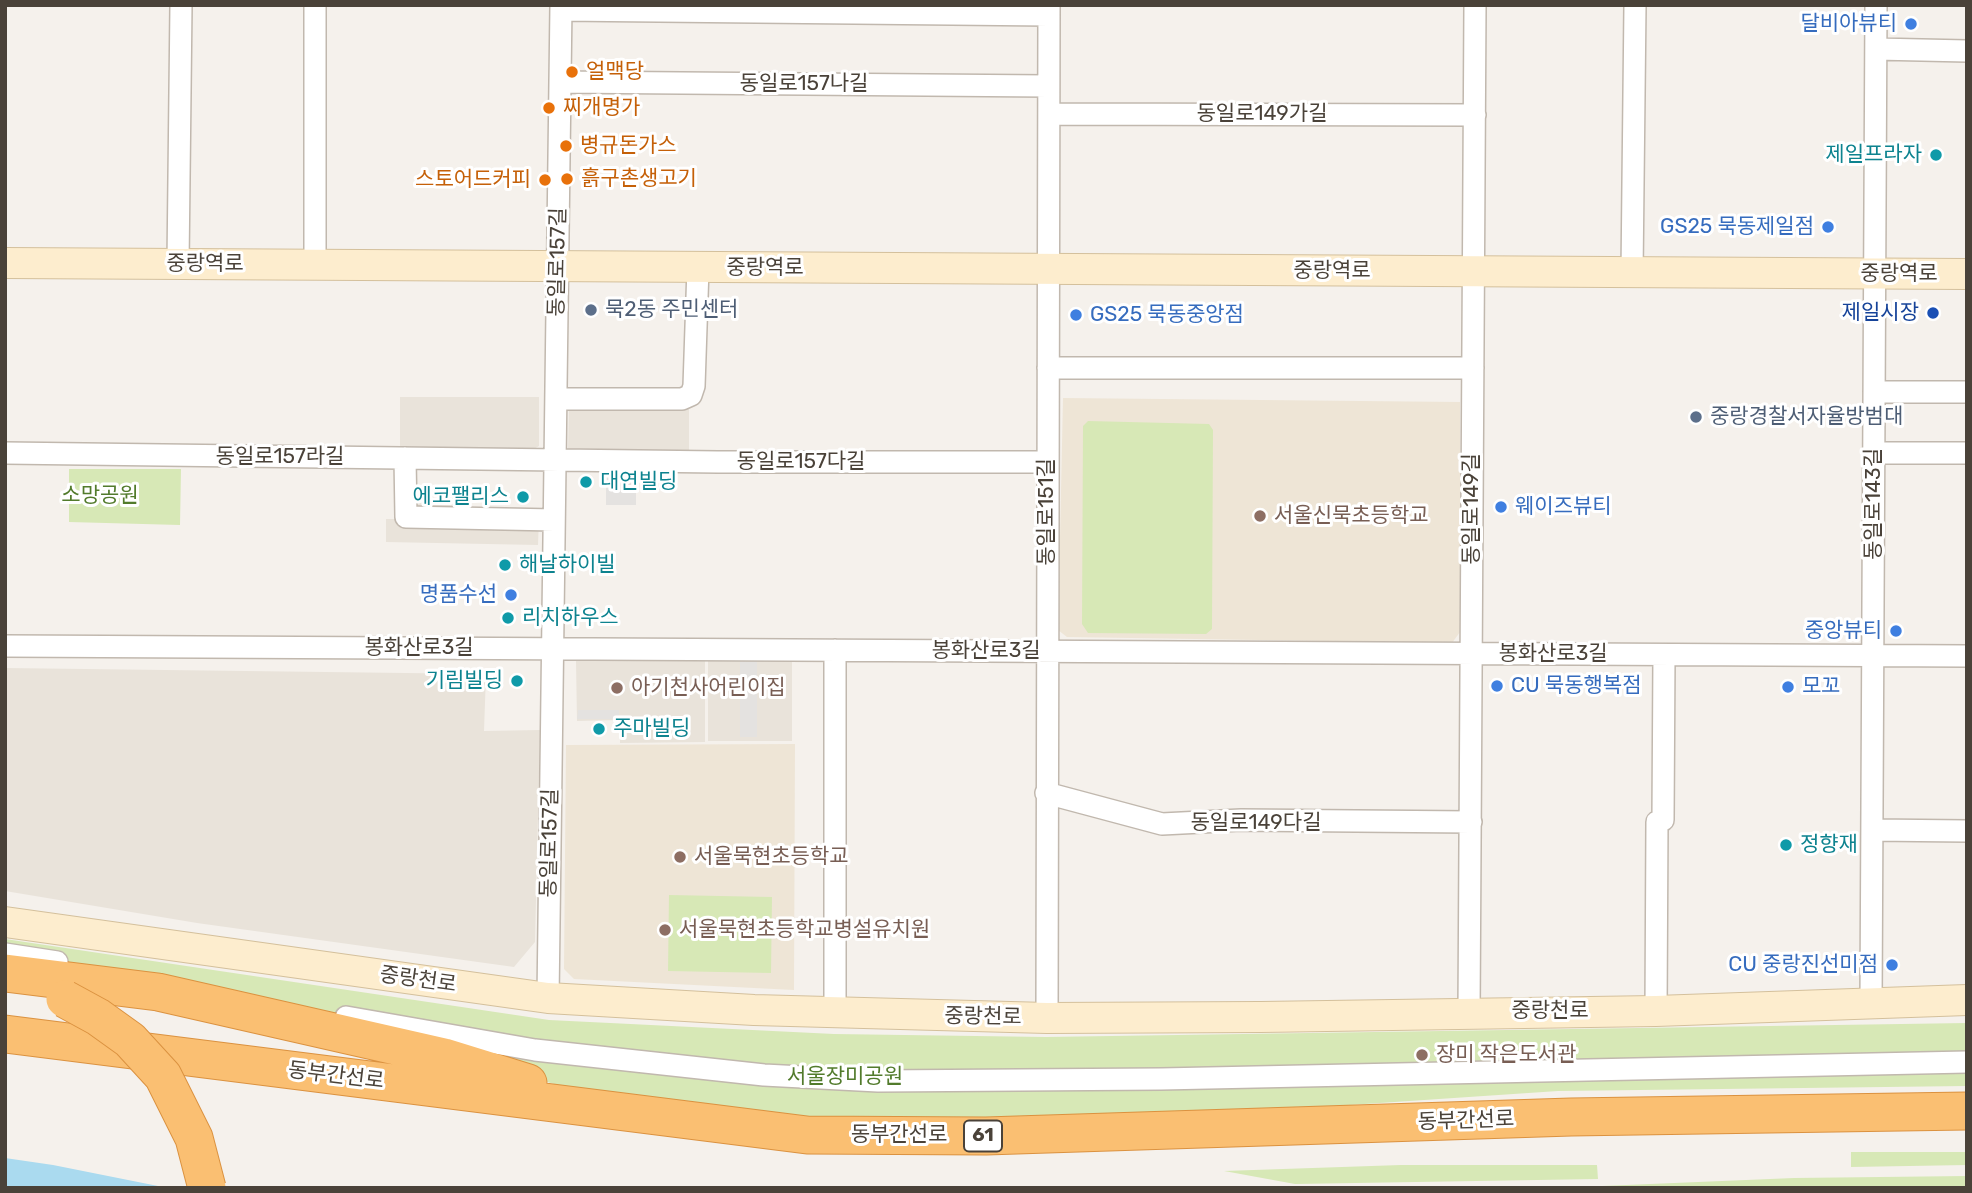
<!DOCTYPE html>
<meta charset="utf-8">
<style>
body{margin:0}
#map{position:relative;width:1972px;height:1193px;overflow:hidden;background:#f5f1ec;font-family:Rubik,sans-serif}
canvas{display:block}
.frame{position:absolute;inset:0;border:7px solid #4a4239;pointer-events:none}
</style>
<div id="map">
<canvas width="1972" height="1193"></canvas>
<div class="frame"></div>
</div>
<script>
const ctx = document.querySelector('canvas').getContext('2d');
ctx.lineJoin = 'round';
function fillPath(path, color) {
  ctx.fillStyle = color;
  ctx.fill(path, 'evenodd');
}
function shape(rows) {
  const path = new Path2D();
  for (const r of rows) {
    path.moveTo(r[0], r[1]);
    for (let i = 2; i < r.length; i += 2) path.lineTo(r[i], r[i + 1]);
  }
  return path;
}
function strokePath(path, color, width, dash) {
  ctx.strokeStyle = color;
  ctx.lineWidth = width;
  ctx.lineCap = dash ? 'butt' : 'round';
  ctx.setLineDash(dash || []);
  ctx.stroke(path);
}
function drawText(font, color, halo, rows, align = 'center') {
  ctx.font = font + ' Rubik,"Noto Sans KR",sans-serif';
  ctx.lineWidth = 6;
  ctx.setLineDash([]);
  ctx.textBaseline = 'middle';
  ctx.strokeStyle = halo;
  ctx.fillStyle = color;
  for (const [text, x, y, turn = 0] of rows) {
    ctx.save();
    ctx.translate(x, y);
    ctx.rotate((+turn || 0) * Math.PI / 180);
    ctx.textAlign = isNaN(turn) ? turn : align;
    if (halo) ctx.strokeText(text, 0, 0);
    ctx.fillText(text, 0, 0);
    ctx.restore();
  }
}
const residential = shape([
 [400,397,539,397,539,446,527,453,400,452],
 [569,405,689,407,689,451,568,449],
 [408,488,455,489,454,514,539,517,538,545,386,542,386,519,407,519],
 [708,654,792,654,792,741,708,741],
 [705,660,705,742,620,743,620,720,577,721,576,661],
 [5,668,486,674,484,731,540,730,535,942,514,967,197,923,5,891]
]);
const education = shape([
 [1063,398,1460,402,1460,632,1452,643,1067,637,1058,630],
 [795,744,794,990,574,979,564,969,566,745]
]);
const green = shape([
 [1088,421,1209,424,1213,430,1212,629,1206,634,1088,633,1082,624,1083,426],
 [69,469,181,469,180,525,69,522],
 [669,895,772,897,771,973,668,971],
 [5,939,549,1020,834,1034,1046,1037,1967,1023,1967,1086,1558,1091,1097,1122,844,1121,564,1087,445,1051,5,962],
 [1851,1152,1967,1152,1967,1165,1851,1167],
 [1401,1165,1597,1165,1598,1179,1295,1184,1224,1171],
 [1967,1176,1967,1188,1554,1188,1794,1178]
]);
const parking = shape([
 [606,467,636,467,636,505,606,505],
 [740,660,757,660,757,737,740,737],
 [578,710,619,710,619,719,577,719]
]);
const water = shape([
 [5,1158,53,1165,168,1188,5,1188]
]);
const street = shape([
 [315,5,315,263],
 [561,10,1049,15],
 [1876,49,1967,51],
 [560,82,1048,86],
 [1049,114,1475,115],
 [178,264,181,5],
 [1632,273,1635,5],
 [1048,368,1473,368],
 [1874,392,1967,392],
 [556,399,682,399,691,395,694,386,698,268],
 [5,453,718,462,1047,462],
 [1874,453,1967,453],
 [405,458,406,517,554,520],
 [5,646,1967,656],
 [1046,793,1162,824,1241,820,1471,822],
 [1872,830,1967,831],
 [5,954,57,962],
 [548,998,561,5],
 [1871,1004,1876,5],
 [1656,1011,1657,822,1663,820,1664,655],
 [1469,1012,1475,5],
 [835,1014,835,650],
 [346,1017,535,1050,764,1075,878,1081,1161,1079,1967,1062],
 [1047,1018,1049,5]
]);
const secondary = shape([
 [5,263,1967,274],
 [5,922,548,998,754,1010,1047,1018,1261,1017,1656,1011,1967,1000]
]);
const highway = shape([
 [5,973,158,992,444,1057,528,1083],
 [5,1034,807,1135,986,1136,1571,1117,1967,1111]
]);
const highwayBridge = shape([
 [65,999,98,1017,130,1040,163,1076,194,1138,207,1188]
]);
const markers = [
 [1911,24,7,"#3f7fe0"],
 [572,72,7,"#e8710a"],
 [549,108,7,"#e8710a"],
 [566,146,7,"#e8710a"],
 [1936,155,7,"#0f9aa8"],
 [567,179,7,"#e8710a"],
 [545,180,7,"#e8710a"],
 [1828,227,7,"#3f7fe0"],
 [591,310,7,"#5c6f8a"],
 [1933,313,7,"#1a4fb4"],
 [1076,315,7,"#3f7fe0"],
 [1696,417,7,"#5c6f8a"],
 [586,482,7,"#0f9aa8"],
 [523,497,7,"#0f9aa8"],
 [1501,507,7,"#3f7fe0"],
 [1260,516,7,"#8d6e63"],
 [505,565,7,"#0f9aa8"],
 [511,595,7,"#3f7fe0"],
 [508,618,7,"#0f9aa8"],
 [1896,631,7,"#3f7fe0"],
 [517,681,7,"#0f9aa8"],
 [1497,686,7,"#3f7fe0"],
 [1788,687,7,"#3f7fe0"],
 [617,688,7,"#8d6e63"],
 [599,729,7,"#0f9aa8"],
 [1786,845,7,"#0f9aa8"],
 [680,857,7,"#8d6e63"],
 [665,930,7,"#8d6e63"],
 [1892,965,7,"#3f7fe0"],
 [1422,1055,7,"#8d6e63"]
];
const shields = [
 [983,1136,38]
];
const shieldNames = [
 ["61",983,1136]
];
const shopNames = [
 ["달비아뷰티",1897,24],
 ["GS25 묵동제일점",1814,227],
 ["GS25 묵동중앙점",1090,315,"left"],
 ["웨이즈뷰티",1515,507,"left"],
 ["명품수선",497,595],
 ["중앙뷰티",1882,631],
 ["CU 묵동행복점",1511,686,"left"],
 ["모꼬",1802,687,"left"],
 ["CU 중랑진선미점",1878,965]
];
const foodNames = [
 ["얼맥당",586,72],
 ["찌개명가",563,108],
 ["병규돈가스",580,146],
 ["흙구촌생고기",581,179],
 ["스토어드커피",531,180,"right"]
];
const streetNames = [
 ["동일로157나길",804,84],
 ["동일로149가길",1262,114],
 ["동일로157길",558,262,-89],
 ["중랑역로",205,264],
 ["중랑역로",765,268],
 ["중랑역로",1332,271],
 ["중랑역로",1899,274],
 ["동일로157라길",280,457],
 ["동일로157다길",801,462],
 ["동일로143길",1874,504,-90],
 ["동일로149길",1472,509,-90],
 ["동일로151길",1047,512,-90],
 ["봉화산로3길",419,648],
 ["봉화산로3길",986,651],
 ["봉화산로3길",1553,654],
 ["동일로149다길",1256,823],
 ["동일로157길",550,843,-89],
 ["중랑천로",418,980,8],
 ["중랑천로",1550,1011],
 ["중랑천로",983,1017,1],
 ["동부간선로",336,1076,7],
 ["동부간선로",1466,1121,-2],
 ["동부간선로",899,1135]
];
const cultureNames = [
 ["제일프라자",1922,155,"right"],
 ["대연빌딩",600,482],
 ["에코팰리스",509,497,"right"],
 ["해날하이빌",519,565],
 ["리치하우스",522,618],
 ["기림빌딩",503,681,"right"],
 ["주마빌딩",613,729],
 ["정향재",1800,845]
];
const serviceNames = [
 ["묵2동 주민센터",605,310],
 ["중랑경찰서자율방범대",1710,417]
];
const transitNames = [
 ["제일시장",1919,313]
];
const parkNames = [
 ["소망공원",100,496],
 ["서울장미공원",845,1077]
];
const educationNames = [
 ["서울신묵초등학교",1274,516],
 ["아기천사어린이집",631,688],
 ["서울묵현초등학교",694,857],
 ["서울묵현초등학교병설유치원",679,930],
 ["장미 작은도서관",1436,1055]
];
fillPath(residential, '#e9e3da');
fillPath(education, '#eee5d6');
fillPath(green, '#d7e8b6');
fillPath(parking, '#e4e2e0');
fillPath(water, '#aadaef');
strokePath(street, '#c1b8ae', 24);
strokePath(secondary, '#d4c09c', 32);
strokePath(highway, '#db9240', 39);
strokePath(street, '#fff', 21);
strokePath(secondary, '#fdedce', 30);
strokePath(highway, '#fabf72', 37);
strokePath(highwayBridge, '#db9240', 39, []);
strokePath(highwayBridge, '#fabf72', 37);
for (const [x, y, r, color] of markers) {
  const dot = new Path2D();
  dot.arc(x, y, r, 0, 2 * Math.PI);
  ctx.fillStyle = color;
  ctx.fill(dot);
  strokePath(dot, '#fff', 2.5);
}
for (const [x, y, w] of shields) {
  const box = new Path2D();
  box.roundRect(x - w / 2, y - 15.5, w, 31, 5);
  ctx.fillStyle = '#fff';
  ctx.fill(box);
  strokePath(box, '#4a4239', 2);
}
drawText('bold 19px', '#4a4239', null, shieldNames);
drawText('21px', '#366cbe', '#fff', shopNames, 'right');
drawText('21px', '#c56008', '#fff', foodNames, 'left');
drawText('21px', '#4a4239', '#fff', streetNames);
drawText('21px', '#0d838f', '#fff', cultureNames, 'left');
drawText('21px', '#4e5e75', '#fff', serviceNames, 'left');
drawText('21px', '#164399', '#fff', transitNames, 'right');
drawText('21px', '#527b2c', '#fff', parkNames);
drawText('21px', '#785e54', '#fff', educationNames, 'left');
</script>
